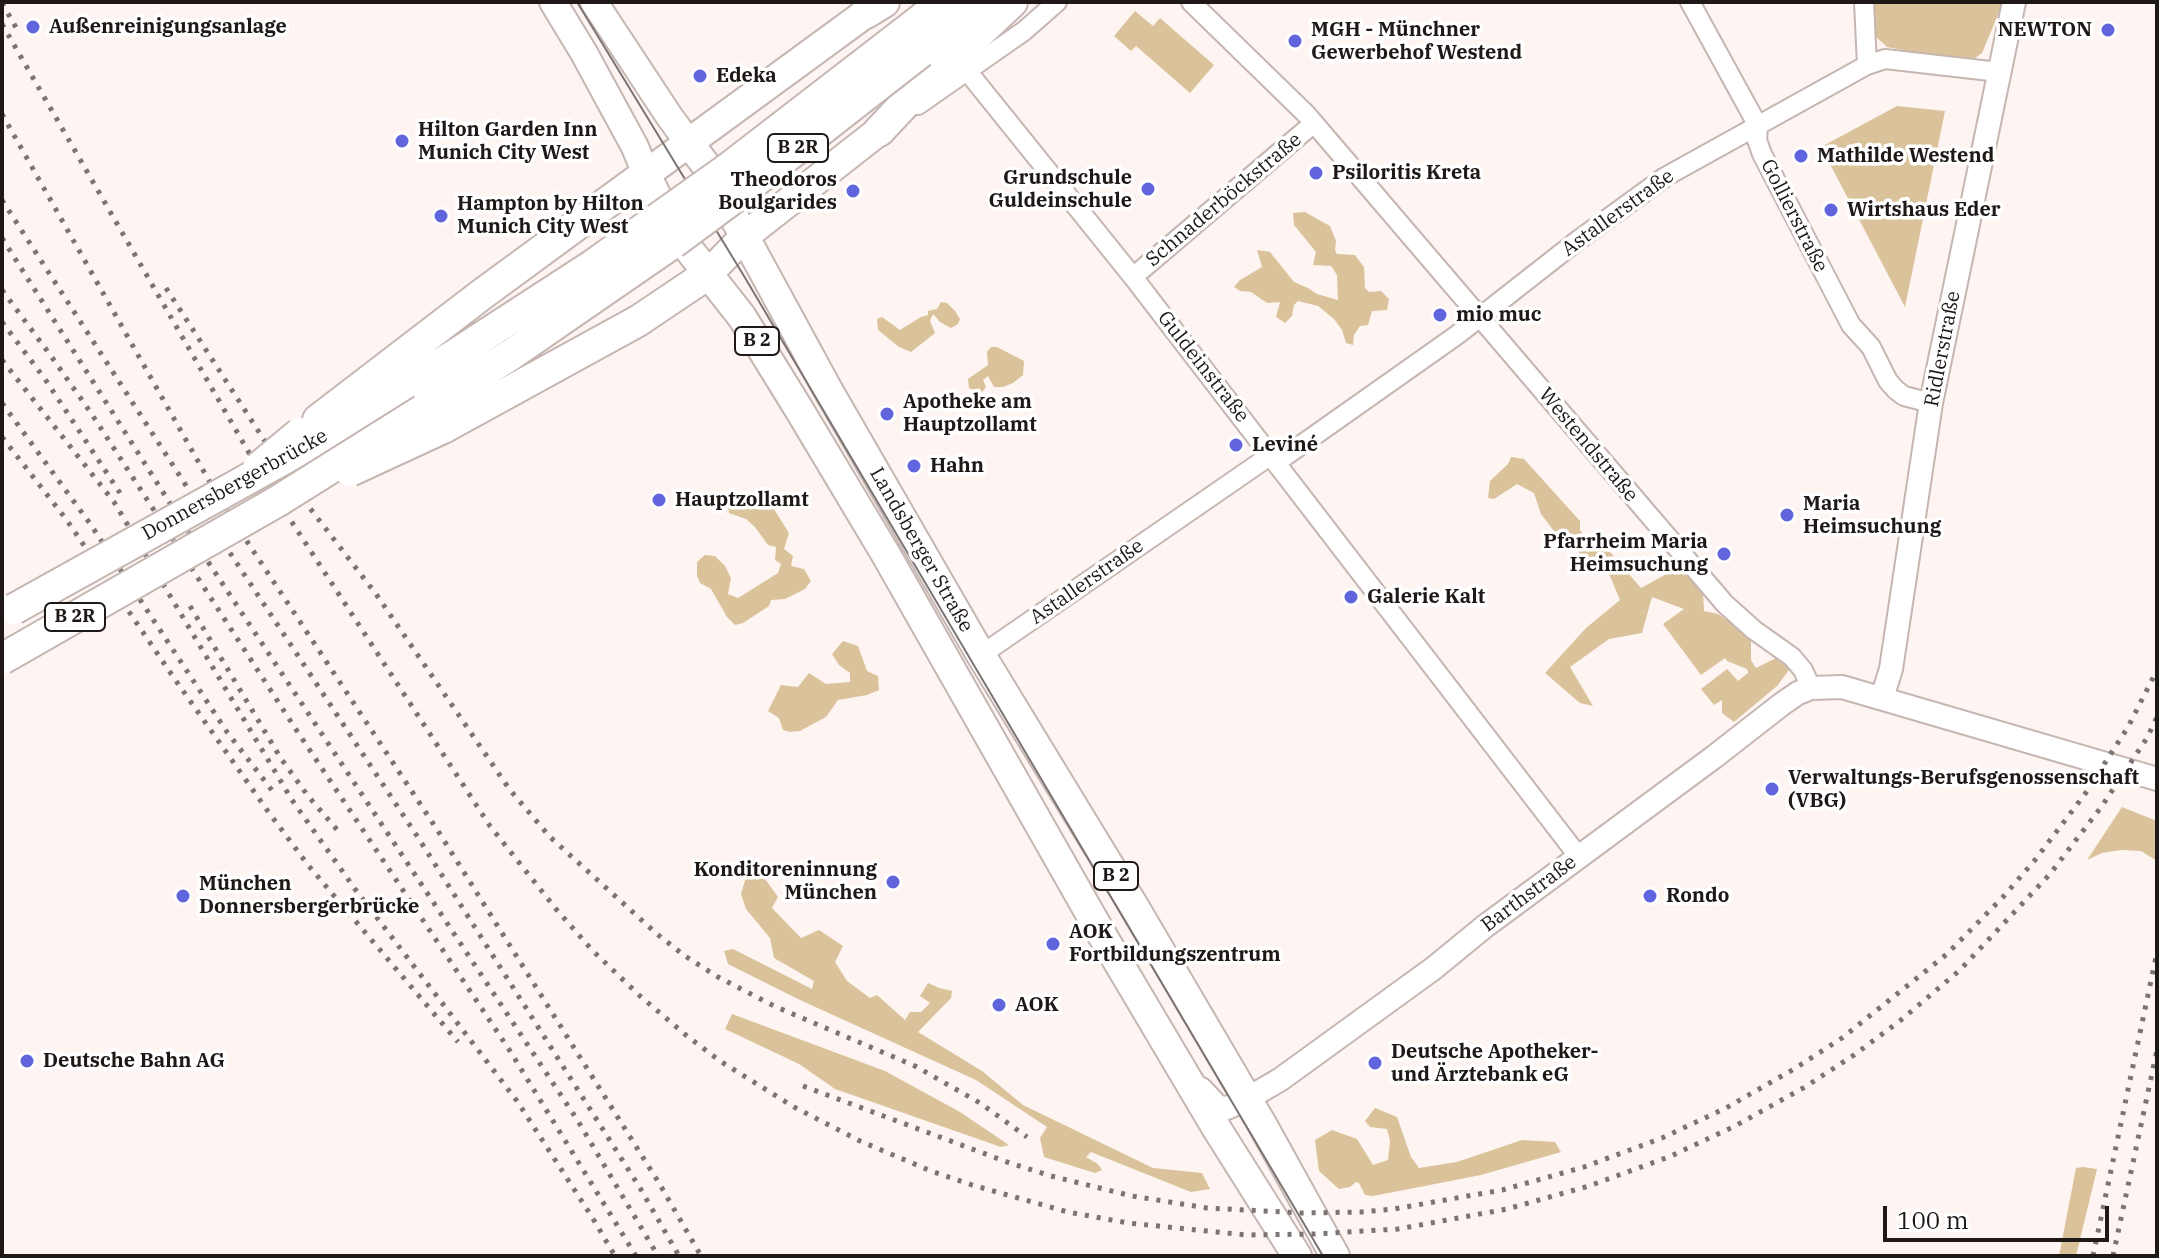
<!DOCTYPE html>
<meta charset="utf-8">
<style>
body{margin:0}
#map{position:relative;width:2159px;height:1258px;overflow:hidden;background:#fef4f1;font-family:"IBM Plex Serif",serif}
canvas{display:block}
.frame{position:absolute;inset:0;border:4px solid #1e1817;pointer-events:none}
.scale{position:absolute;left:1883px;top:1206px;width:226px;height:36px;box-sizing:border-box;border:4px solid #1e1817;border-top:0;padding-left:10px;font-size:24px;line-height:28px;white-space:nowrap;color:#1e1817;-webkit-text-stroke:6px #fff;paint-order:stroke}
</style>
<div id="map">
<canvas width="2159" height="1258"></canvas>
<div class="frame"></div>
<div class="scale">100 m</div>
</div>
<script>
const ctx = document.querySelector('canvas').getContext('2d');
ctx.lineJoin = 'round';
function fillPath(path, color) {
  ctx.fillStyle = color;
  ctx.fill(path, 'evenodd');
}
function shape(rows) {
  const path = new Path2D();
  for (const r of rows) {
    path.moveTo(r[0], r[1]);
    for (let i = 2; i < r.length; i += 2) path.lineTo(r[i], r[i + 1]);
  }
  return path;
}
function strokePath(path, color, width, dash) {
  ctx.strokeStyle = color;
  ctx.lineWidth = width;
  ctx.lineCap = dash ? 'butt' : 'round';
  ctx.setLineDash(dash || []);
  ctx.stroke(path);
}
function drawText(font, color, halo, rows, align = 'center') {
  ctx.font = font + ' "IBM Plex Serif",serif';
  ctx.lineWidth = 7;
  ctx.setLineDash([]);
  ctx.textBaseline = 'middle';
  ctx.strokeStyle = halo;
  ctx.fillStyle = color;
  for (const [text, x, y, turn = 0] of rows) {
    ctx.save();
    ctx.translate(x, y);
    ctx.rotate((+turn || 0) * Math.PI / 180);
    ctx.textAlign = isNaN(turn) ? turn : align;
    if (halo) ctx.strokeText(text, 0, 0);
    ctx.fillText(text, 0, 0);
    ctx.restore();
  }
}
const green = shape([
 [1873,2,2002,2,2000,10,1982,53,1968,63,1887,47,1874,35],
 [1135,11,1153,26,1160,18,1214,65,1190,93,1136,46,1131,51,1114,36],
 [1897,106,1945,111,1905,307,1821,147],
 [1305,212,1330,226,1336,241,1335,250,1337,254,1355,255,1364,267,1365,288,1369,292,1381,291,1389,299,1387,310,1372,311,1368,325,1360,326,1354,335,1353,345,1346,343,1342,330,1334,319,1318,306,1298,301,1294,305,1292,316,1285,323,1276,317,1280,302,1267,303,1251,292,1240,291,1234,287,1240,280,1262,267,1257,250,1270,252,1294,282,1308,288,1317,294,1338,300,1337,275,1331,266,1313,265,1316,252,1294,225,1293,213],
 [941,302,947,303,955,311,960,319,958,324,951,328,940,322,933,314,930,321,935,333,911,352,899,347,878,330,877,319,882,317,900,330,921,317,928,315,928,311,937,309],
 [991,347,997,347,1024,361,1023,375,1013,383,1003,387,994,387,988,376,983,380,986,387,982,392,975,391,969,388,968,379,988,365,987,352],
 [1511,457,1524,459,1580,521,1580,530,1592,547,1610,552,1641,588,1683,565,1703,592,1704,611,1718,614,1751,636,1751,660,1756,668,1780,656,1789,670,1777,686,1734,722,1722,713,1722,700,1714,705,1701,689,1727,669,1738,681,1748,673,1747,669,1727,661,1725,658,1701,675,1663,624,1684,609,1652,597,1642,633,1609,639,1570,667,1593,706,1580,703,1545,673,1586,628,1620,600,1607,569,1583,563,1576,545,1557,535,1541,514,1534,493,1517,484,1494,499,1488,498,1490,481,1508,464],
 [762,498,772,506,789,533,784,549,793,556,791,566,804,569,811,581,805,589,785,599,771,600,769,606,743,623,735,625,727,617,711,589,700,583,697,576,697,562,705,555,715,556,725,566,731,578,728,594,738,598,778,573,781,564,775,560,776,547,768,545,755,527,746,519,729,513,728,507,734,502,742,501,747,507],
 [843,641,858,646,867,671,878,676,879,690,867,695,838,700,826,717,800,731,790,732,783,730,779,718,768,711,781,685,798,687,809,673,826,684,850,682,850,673,839,665,832,654],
 [2122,807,2157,821,2157,861,2141,851,2121,850,2102,853,2087,860],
 [758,869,778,897,772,908,801,938,819,930,843,946,835,962,847,981,870,998,877,995,905,1020,910,1012,921,1012,930,1003,920,996,928,983,939,988,952,991,951,998,918,1032,982,1071,1023,1105,1153,1168,1202,1173,1210,1189,1191,1192,1091,1152,1086,1157,1098,1164,1102,1170,1095,1173,1044,1157,1040,1138,1047,1127,976,1080,800,1000,728,964,724,951,733,949,812,989,814,981,774,958,770,938,746,909,741,894,746,877],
 [732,1014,885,1071,960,1112,1009,1145,1001,1147,835,1089,799,1064,725,1029],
 [1375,1108,1397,1117,1411,1157,1419,1168,1457,1162,1522,1140,1555,1142,1561,1152,1481,1175,1373,1196,1365,1195,1359,1183,1356,1182,1350,1187,1339,1189,1319,1171,1315,1140,1332,1130,1357,1139,1373,1165,1388,1160,1390,1141,1387,1129,1370,1127,1365,1121],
 [2083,1167,2097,1169,2076,1256,2059,1256,2076,1168]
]);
const minor = shape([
 [1191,2,1307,115,1725,604,1754,630,1792,657,1803,670,1811,688],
 [1690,2,1758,126,1757,140,1762,154,1851,325,1871,347,1888,381,1896,390,1904,396,1931,403],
 [1864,2,1867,65],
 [968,72,1133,277,1579,857],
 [918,105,1024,31,1057,2],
 [1133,277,1314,123],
 [1277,462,1457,335,1577,241,1665,177,1867,65,1885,59,1999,72],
 [981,655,1271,455]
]);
const tertiary = shape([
 [1882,698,1891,669,1931,403,2014,2],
 [1201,1089,1218,1107,1227,1108,1247,1099,1281,1079,1434,968,1484,927,1714,757,1782,704,1798,693,1811,688,1842,687,2157,779]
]);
const secondary = shape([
 [553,2,584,53,635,147,646,174],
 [594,2,669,116,688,142]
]);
const primary = shape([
 [866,13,646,174,657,197,687,247,742,317,800,411,885,553,1105,940,1217,1129,1297,1256],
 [688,142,705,164,828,390,981,655,1134,906,1262,1124,1335,1256],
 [708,274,745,236,879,131]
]);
const trunk = shape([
 [866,13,884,2],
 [905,32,943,2],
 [921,52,982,2],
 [879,131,910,98,1012,2],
 [423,410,512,354,673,243],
 [318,420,481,295,646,174],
 [443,428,638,321,708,274],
 [282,460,350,421,453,356,593,265,657,219]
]);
const tram = shape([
 [577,2,744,276,1323,1256]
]);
const rail = shape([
 [2,3,18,31],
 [2,24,267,484,490,826,556,909,592,950,640,996,687,1036,720,1061,794,1107,860,1141,931,1171,972,1185,1068,1212,1128,1223,1246,1235,1314,1234,1398,1229,1507,1209,1589,1186,1671,1156,1735,1126,1805,1087,1854,1055,1901,1020,1960,970,2050,874,2102,806,2147,738,2157,717],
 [2,114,221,502,438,831,659,1183,701,1256],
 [2,200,205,515,419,839,640,1188,679,1256],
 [2,238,185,527,578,1121,658,1256],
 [166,288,299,494,376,594,510,790,550,837,657,934,685,956,718,977,774,1006,915,1066,980,1103,1027,1137],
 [2,290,51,356,91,413,297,731,510,1051,636,1256],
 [2,322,45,379,120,493],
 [2,360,114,502,292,800,355,889,517,1101,592,1217,615,1256],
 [2,403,91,525,227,732,274,793],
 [2,437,66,519,174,678,267,810,308,865,458,1042],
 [190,606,280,757,308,796,339,832],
 [803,1086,1007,1162,1051,1176,1132,1196,1207,1208,1302,1213,1361,1212,1394,1209,1502,1190,1584,1167,1662,1138,1726,1108,1794,1069,1842,1038,1947,954,2003,897,2035,860,2085,794,2128,727,2157,670],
 [2093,1256,2157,952],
 [2113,1256,2157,1050]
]);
const trunkBridge = shape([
 [657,219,730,167,905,32],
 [673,243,735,197,921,52],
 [258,468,300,433],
 [350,471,443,428],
 [14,609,282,460],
 [2,659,278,501,423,410]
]);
const markers = [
 [33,27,8,"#6065dd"],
 [2108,30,8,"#6065dd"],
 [1295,41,8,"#6065dd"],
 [700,76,8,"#6065dd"],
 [402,141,8,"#6065dd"],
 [1801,156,8,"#6065dd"],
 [1316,173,8,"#6065dd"],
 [1148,189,8,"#6065dd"],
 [853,191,8,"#6065dd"],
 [1831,210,8,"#6065dd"],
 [441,216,8,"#6065dd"],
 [1440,315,8,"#6065dd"],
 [887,414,8,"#6065dd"],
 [1236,445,8,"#6065dd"],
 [914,466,8,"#6065dd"],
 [659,500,8,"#6065dd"],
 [1787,515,8,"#6065dd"],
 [1724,554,8,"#6065dd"],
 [1351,597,8,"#6065dd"],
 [1772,789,8,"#6065dd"],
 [893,882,8,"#6065dd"],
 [183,896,8,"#6065dd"],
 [1650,896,8,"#6065dd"],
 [1053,944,8,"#6065dd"],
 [999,1005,8,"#6065dd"],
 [27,1061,8,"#6065dd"],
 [1375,1063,8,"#6065dd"]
];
const shields = [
 [798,148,60],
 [757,341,44],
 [75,617,60],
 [1116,876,44]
];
const shieldNames = [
 ["B 2R",798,148],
 ["B 2",757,341],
 ["B 2R",75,617],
 ["B 2",1116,876]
];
const poiNames = [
 ["Außenreinigungsanlage",49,27],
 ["MGH - Münchner",1311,30],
 ["Gewerbehof Westend",1311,53],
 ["NEWTON",2092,30,"right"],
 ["Edeka",716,76],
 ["Hilton Garden Inn",418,130],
 ["Munich City West",418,153],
 ["Mathilde Westend",1817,156],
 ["Psiloritis Kreta",1332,173],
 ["Grundschule",1132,178,"right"],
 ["Guldeinschule",1132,201,"right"],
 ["Theodoros",837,180,"right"],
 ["Boulgarides",837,203,"right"],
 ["Hampton by Hilton",457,204],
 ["Munich City West",457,227],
 ["Wirtshaus Eder",1847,210],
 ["mio muc",1456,315],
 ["Apotheke am",903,402],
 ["Hauptzollamt",903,425],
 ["Leviné",1252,445],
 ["Hahn",930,466],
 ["Hauptzollamt",675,500],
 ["Maria",1803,504],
 ["Heimsuchung",1803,527],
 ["Pfarrheim Maria",1708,542,"right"],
 ["Heimsuchung",1708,565,"right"],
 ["Galerie Kalt",1367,597],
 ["Verwaltungs-Berufsgenossenschaft",1788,778],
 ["(VBG)",1788,801],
 ["Konditoreninnung",877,870,"right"],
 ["München",877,893,"right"],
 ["München",199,884],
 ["Donnersbergerbrücke",199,907],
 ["Rondo",1666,896],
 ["AOK",1069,932],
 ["Fortbildungszentrum",1069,955],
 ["AOK",1015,1005],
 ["Deutsche Apotheker-",1391,1052],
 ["und Ärztebank eG",1391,1075],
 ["Deutsche Bahn AG",43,1061]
];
const streetNames = [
 ["Schnaderböckstraße",1224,200,-40],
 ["Astallerstraße",1618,213,-36],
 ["Gollierstraße",1794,216,63],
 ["Ridlerstraße",1943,349,-79],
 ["Guldeinstraße",1203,367,52],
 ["Westendstraße",1588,445,50],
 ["Donnersbergerbrücke",235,485,-29],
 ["Landsberger Straße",921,550,60],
 ["Astallerstraße",1087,582,-35],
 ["Barthstraße",1529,894,-37]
];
fillPath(green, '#dac39a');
strokePath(minor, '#c6b6b2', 22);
strokePath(tertiary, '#c6b6b2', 26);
strokePath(secondary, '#c6b6b2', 30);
strokePath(primary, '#c6b6b2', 32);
strokePath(trunk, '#c6b6b2', 34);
strokePath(minor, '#fff', 18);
strokePath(tertiary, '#fff', 22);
strokePath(secondary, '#fff', 26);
strokePath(primary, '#fff', 28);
strokePath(trunk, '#fff', 30);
strokePath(tram, '#7c7472', 2);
strokePath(rail, '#7c7472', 5, [4, 8]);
strokePath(trunkBridge, '#c6b6b2', 34, []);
strokePath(trunkBridge, '#fff', 30);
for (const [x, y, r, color] of markers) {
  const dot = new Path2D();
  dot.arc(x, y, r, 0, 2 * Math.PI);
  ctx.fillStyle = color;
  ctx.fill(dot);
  strokePath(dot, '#fff', 3);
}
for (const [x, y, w] of shields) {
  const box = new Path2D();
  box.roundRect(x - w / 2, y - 14, w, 28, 6);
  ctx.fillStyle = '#fff';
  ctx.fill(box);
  strokePath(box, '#1e1817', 2);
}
drawText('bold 18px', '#1e1817', null, shieldNames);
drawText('bold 20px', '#1e1817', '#fff', poiNames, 'left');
drawText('20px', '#1e1817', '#fff', streetNames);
</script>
